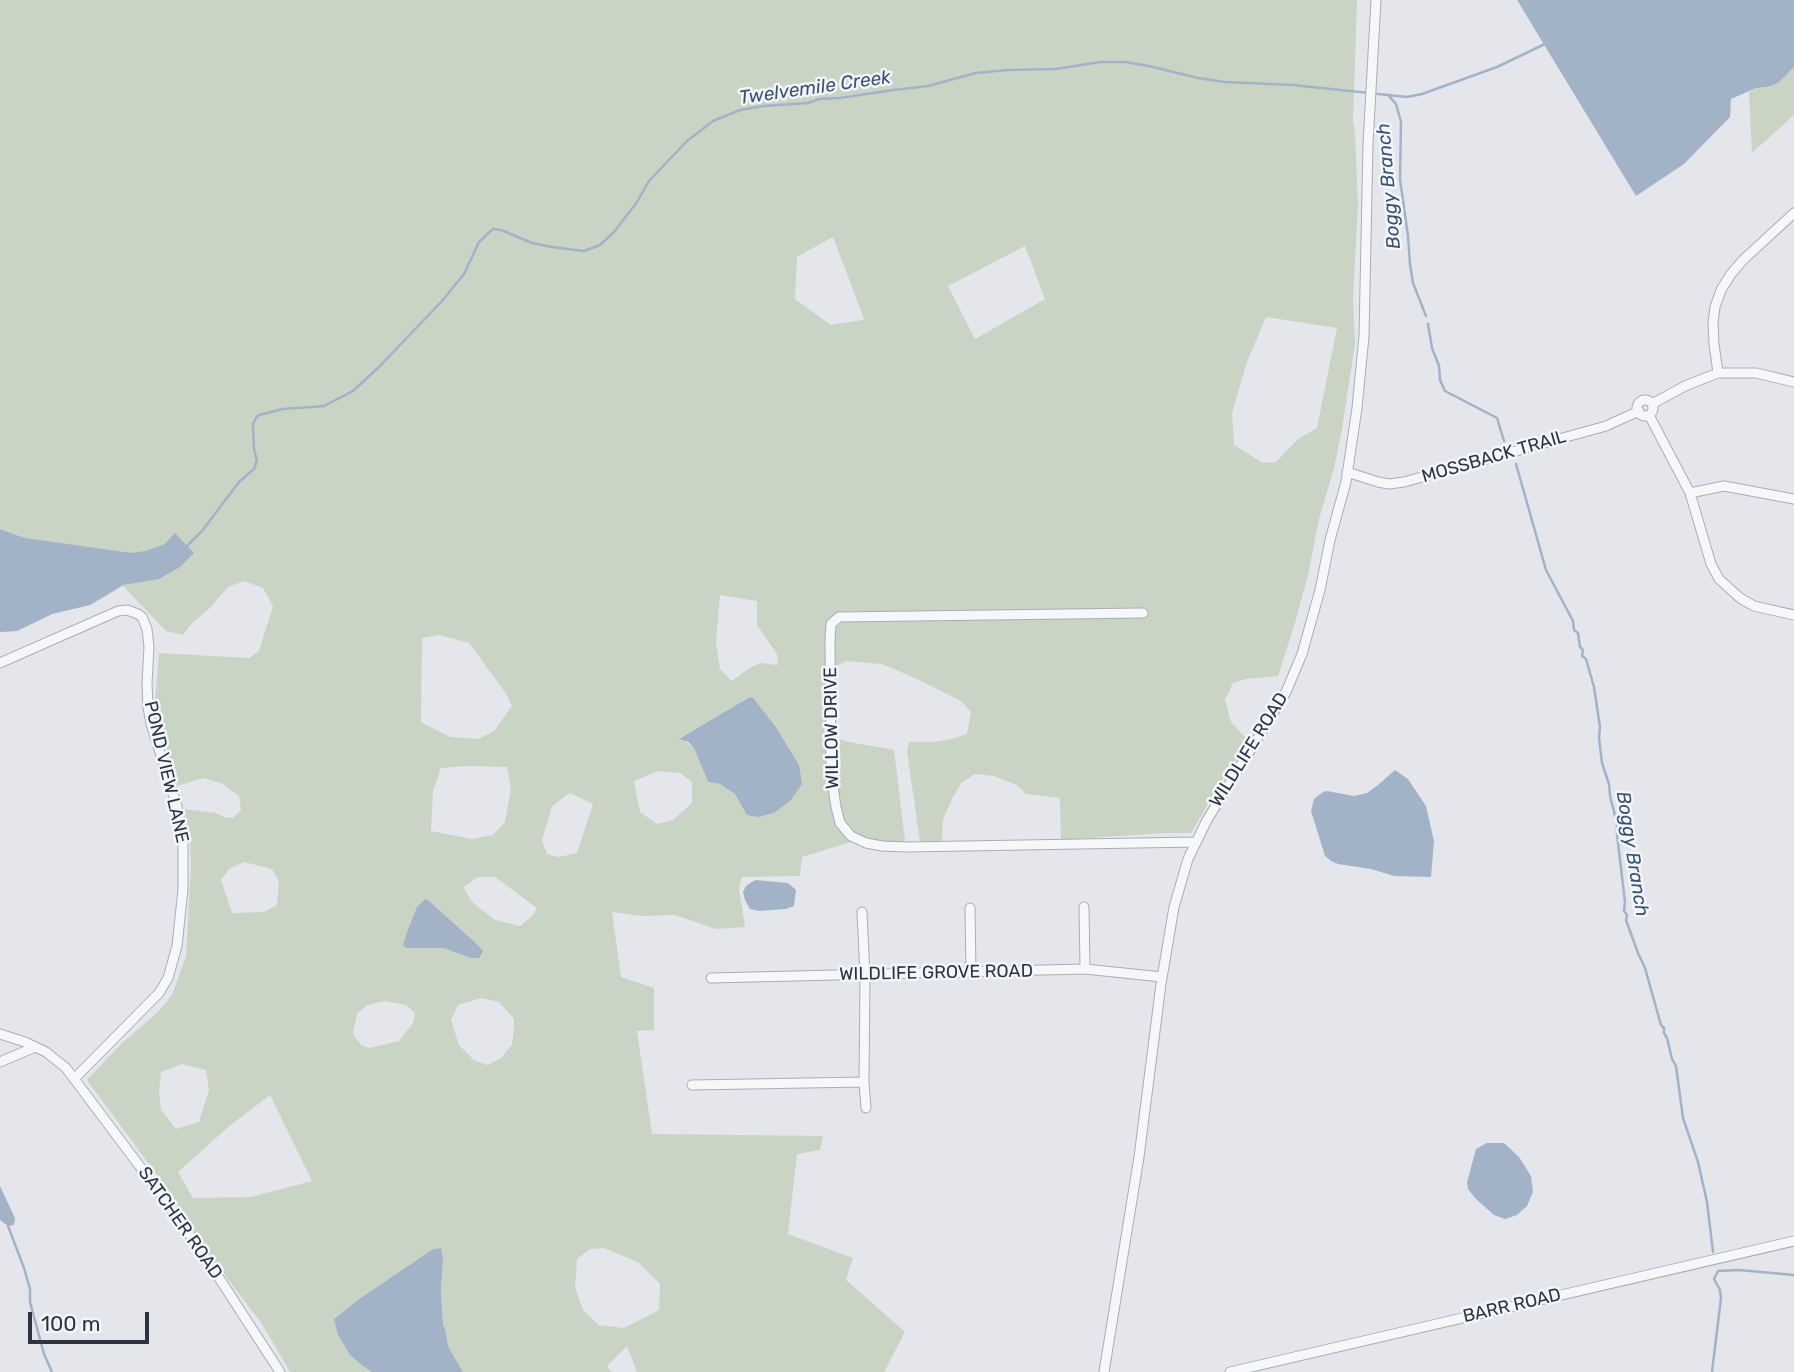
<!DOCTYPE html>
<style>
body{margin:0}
#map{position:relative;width:1794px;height:1372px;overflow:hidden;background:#e4e6eb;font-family:Rubik,sans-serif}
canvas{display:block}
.scale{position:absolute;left:28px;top:1312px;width:121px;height:32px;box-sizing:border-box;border:4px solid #2c3442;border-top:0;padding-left:9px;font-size:21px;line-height:24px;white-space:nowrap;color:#2c3442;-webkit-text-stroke:5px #f3f5f8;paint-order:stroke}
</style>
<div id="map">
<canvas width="1794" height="1372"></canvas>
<div class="scale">100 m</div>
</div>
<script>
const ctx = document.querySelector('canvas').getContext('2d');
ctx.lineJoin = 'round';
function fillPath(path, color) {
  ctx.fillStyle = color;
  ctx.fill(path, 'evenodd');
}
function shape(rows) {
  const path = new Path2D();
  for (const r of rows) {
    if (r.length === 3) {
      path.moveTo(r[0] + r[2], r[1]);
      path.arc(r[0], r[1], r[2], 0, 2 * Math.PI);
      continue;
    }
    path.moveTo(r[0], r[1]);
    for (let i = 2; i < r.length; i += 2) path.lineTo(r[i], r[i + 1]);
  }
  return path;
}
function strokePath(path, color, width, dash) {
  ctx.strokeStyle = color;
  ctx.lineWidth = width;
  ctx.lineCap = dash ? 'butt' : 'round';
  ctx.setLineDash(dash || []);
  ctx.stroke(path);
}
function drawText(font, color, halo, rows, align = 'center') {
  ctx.font = font + ' Rubik,sans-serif';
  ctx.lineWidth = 5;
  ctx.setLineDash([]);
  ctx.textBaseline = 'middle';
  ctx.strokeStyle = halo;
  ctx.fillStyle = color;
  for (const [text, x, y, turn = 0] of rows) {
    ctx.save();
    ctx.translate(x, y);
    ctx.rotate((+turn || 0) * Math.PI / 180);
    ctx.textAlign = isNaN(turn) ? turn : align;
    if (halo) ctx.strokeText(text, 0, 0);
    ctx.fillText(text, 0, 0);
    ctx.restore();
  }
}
const green = shape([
 [0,0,1357,0,1353,121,1355,133,1358,205,1353,299,1355,344,1342,429,1334,468,1319,519,1308,575,1295,623,1278,676,1246,679,1233,683,1225,700,1231,722,1249,741,1222,780,1191,833,1162,833,1061,840,1060,798,1026,794,1017,785,994,776,975,774,961,783,953,797,943,819,942,842,920,842,907,752,909,742,933,742,951,739,967,734,971,712,961,701,915,678,882,664,846,661,834,667,827,704,824,735,849,742,894,750,905,841,851,842,802,857,800,876,742,877,739,888,745,927,716,929,675,915,641,916,612,912,621,977,654,988,654,1030,637,1031,652,1134,823,1136,820,1150,797,1154,788,1234,853,1258,846,1280,905,1332,884,1372,637,1372,627,1346,607,1366,612,1372,463,1372,448,1346,445,1328,443,1325,441,1290,443,1260,440,1248,433,1249,362,1297,363,1366,372,1372,290,1372,262,1324,215,1262,168,1190,87,1080,121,1044,159,1011,172,995,186,956,191,865,190,837,184,809,216,813,224,817,233,818,241,810,239,796,223,784,203,778,177,786,155,705,159,653,249,658,259,651,273,606,263,588,244,581,228,587,209,609,193,622,183,635,166,631,123,586,90,605,52,614,17,631,0,632,20,536,0,529],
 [833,237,864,319,863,320,831,325,795,299,797,257],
 [1025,246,1045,299,975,339,948,286],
 [1266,317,1337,328,1317,428,1298,439,1276,462,1263,463,1234,445,1232,413,1247,362],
 [720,595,757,601,757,625,777,654,778,665,760,663,748,669,732,681,720,669,716,642],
 [439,635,469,643,505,692,512,706,494,731,478,739,450,737,421,722,422,638],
 [714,719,735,794,720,784,708,782,694,748,680,738],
 [467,766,507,767,511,789,505,822,493,835,472,839,431,831,433,791,441,768],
 [658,771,680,773,692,782,692,803,673,820,657,824,640,812,634,781],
 [570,793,593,804,577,853,559,857,547,854,542,840,552,806],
 [244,862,272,869,279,882,277,905,264,912,232,913,221,880,229,869],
 [478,877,495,877,537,908,532,916,520,926,495,920,472,902,463,887],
 [425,899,428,900,478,945,471,958,443,948],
 [481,998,499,1002,514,1019,514,1029,512,1045,501,1058,487,1065,474,1060,459,1045,451,1020,458,1005],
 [384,1001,406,1005,415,1013,413,1023,399,1041,369,1048,361,1045,353,1034,357,1014,367,1005],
 [182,1064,206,1070,209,1090,199,1122,176,1129,161,1110,159,1092,161,1072],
 [270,1095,312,1181,251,1197,193,1198,178,1172,227,1128],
 [604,1248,638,1262,660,1284,659,1310,624,1328,599,1325,583,1310,575,1288,577,1259,590,1249],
 [1794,67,1794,115,1752,153,1749,92,1756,88,1767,87,1790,71]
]);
const water = shape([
 [1517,0,1794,0,1794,67,1778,83,1767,87,1756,88,1731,99,1730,117,1684,164,1636,196],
 [0,529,25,538,131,553,146,551,165,544,175,533,194,553,180,567,159,579,123,585,90,605,52,614,17,631,0,632],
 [750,697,753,698,775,726,799,765,802,784,791,800,774,813,758,817,747,815,735,794,720,784,708,782,694,748,688,742,679,739],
 [1395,770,1408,779,1426,806,1434,841,1431,877,1394,876,1371,869,1338,864,1331,861,1325,856,1311,811,1314,799,1323,792,1327,791,1354,796,1367,793,1378,785],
 [755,880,788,883,796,890,794,906,786,909,759,911,750,909,745,900,743,892,746,886],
 [425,899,428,900,478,945,483,951,479,958,471,958,443,948,407,948,403,946,406,935,417,907],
 [1487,1143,1504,1143,1519,1157,1531,1176,1533,1192,1527,1206,1517,1215,1505,1219,1494,1215,1475,1198,1468,1189,1467,1182,1476,1149],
 [0,1186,15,1218,14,1225,8,1226,0,1220],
 [441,1248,443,1260,441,1290,443,1325,445,1328,448,1346,463,1372,372,1372,363,1366,350,1355,338,1335,334,1319,362,1297,433,1249]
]);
const stream = shape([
 [1389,96,1396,104,1401,122,1400,179,1408,236,1410,264,1413,283,1426,316],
 [1428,324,1432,348,1439,366,1440,380,1445,391,1497,418,1504,441],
 [1516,464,1546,570,1573,621,1574,630,1578,633,1580,647,1583,650,1582,656,1586,659,1594,687,1600,727,1599,738,1602,763,1609,784,1610,796,1617,823,1617,834,1625,902,1624,911,1627,915,1626,920,1638,953,1645,968,1661,1025,1664,1028,1664,1033,1667,1038,1672,1059,1676,1066,1683,1118,1698,1162,1707,1202,1713,1252],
 [185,548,202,531,239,482,254,469,257,461,254,449,253,424,256,418,259,415,283,409,324,406,353,391,379,367,442,301,464,274,479,242,493,229,501,230,532,243,552,247,584,251,600,245,614,232,637,202,649,181,687,141,713,121,740,110,764,106,808,103,819,99,840,98,893,90,928,86,976,73,1007,70,1056,69,1100,62,1125,62,1149,66,1198,78,1225,82,1293,85,1407,97,1422,94,1497,67,1547,43],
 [8,1226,24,1268,30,1289,30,1302,44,1354,52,1372],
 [1712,1372,1721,1298,1720,1290,1714,1279,1718,1271,1739,1270,1794,1275]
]);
const minor = shape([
 [1718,373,1714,344,1713,323,1715,307,1721,290,1731,274,1743,260,1794,213],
 [1645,408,8],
 [1652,404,1685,386,1718,373,1756,373,1794,382],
 [1649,415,1690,493,1711,564,1719,579,1740,598,1754,606,1794,615],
 [1347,472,1378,482,1389,484,1404,482,1606,426,1639,411],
 [1690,493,1724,486,1794,499],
 [1143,613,839,617,831,624,830,640,831,773,836,807,840,823,851,836,866,843,882,846,907,847,1196,842],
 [0,663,118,611,127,610,138,614,142,617,147,629,149,647,147,683,148,707,151,724,177,806,183,839,183,889,177,946,168,978,159,993,75,1078],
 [1084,907,1085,969],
 [970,908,971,973],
 [862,912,865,975,864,1082,866,1108],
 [711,978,1085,969,1162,977],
 [0,1034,25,1042,46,1052,66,1068,174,1212,212,1267,280,1372],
 [0,1062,35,1047],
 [692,1085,864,1082],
 [1104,1372,1139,1157,1161,984,1174,907,1188,859,1207,820,1286,692,1302,654,1320,590,1330,540,1346,482,1357,408,1364,336,1368,144,1376,0],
 [1230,1372,1794,1241]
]);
const streetNames = [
 ["MOSSBACK TRAIL",1494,457,-16],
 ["WILLOW DRIVE",832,728,-91],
 ["WILDLIFE ROAD",1249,750,-58],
 ["POND VIEW LANE",166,772,77],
 ["WILDLIFE GROVE ROAD",936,973,-1],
 ["SATCHER ROAD",180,1223,55],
 ["BARR ROAD",1512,1306,-13]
];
const waterNames = [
 ["Twelvemile Creek",815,88,-8],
 ["Boggy Branch",1389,186,-95],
 ["Boggy Branch",1632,854,81]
];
fillPath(green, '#c9d4c5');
fillPath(water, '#a2b3c8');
strokePath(stream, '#a2b3c8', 2.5);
strokePath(minor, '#a9adb5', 11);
strokePath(minor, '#f6f7f9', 9);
drawText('18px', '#2c3442', '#f3f5f8', streetNames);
drawText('italic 19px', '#395173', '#f3f5f8', waterNames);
</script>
